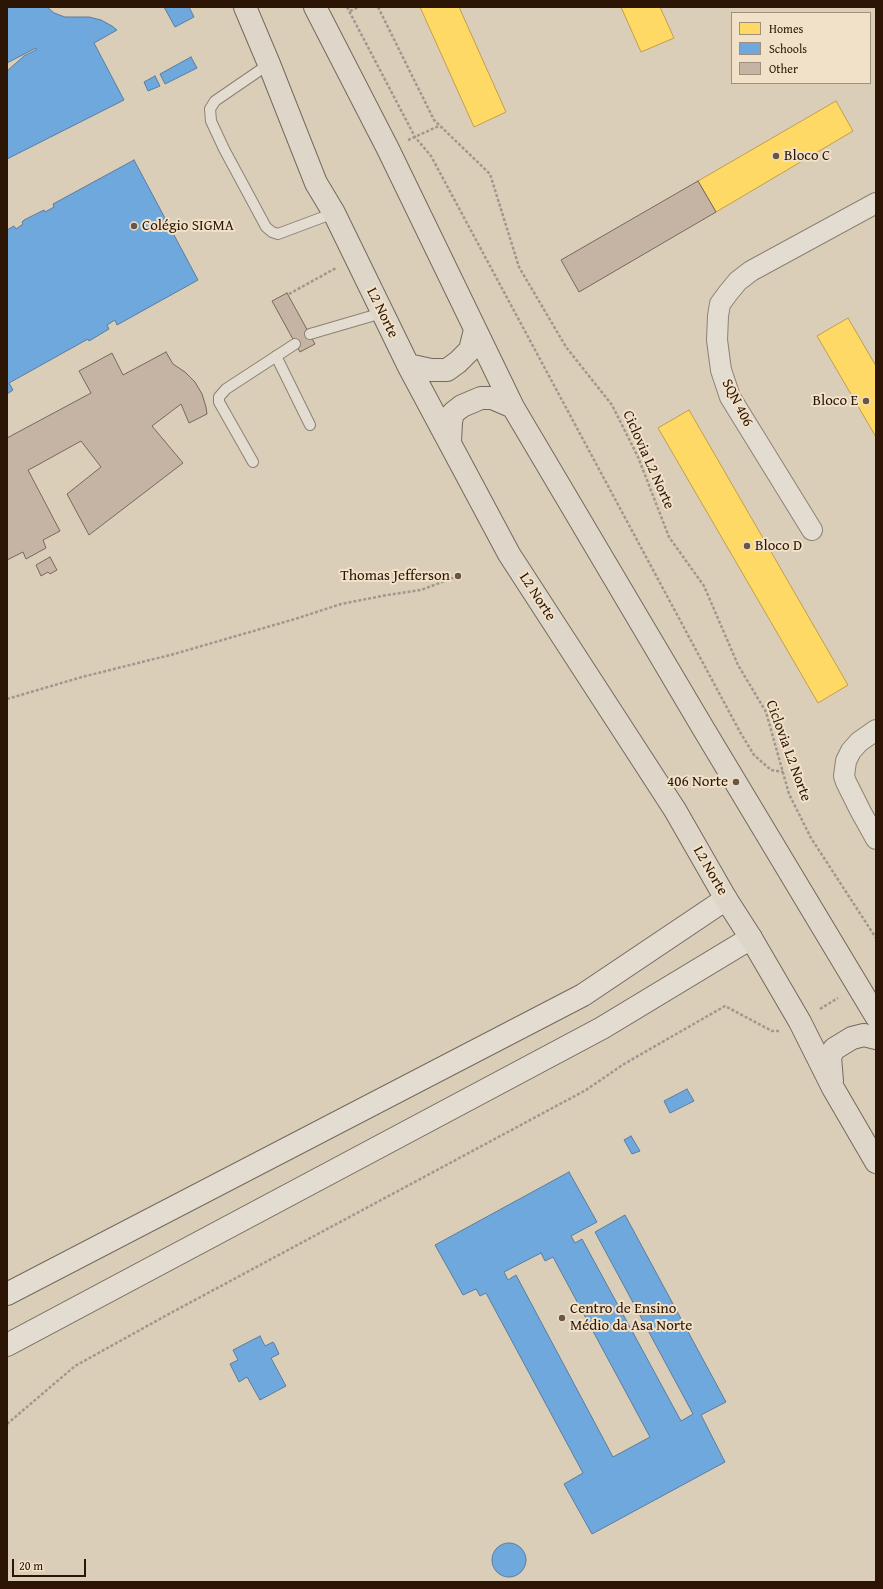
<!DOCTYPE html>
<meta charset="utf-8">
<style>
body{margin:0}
#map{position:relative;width:883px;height:1589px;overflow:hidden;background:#dbceb8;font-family:"Gentium Book Plus",serif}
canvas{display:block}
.frame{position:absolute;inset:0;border:8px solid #2c1505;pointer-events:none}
.legend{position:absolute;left:731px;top:12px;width:140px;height:72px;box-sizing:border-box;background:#f1e1c8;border:1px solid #a28f7a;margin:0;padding:5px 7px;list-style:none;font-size:12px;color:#2c1505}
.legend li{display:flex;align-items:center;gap:8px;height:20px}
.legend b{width:20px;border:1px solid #a28f7a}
.scale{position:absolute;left:12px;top:1559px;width:74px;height:18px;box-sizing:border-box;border:2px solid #2c1505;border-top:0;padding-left:5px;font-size:12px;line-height:14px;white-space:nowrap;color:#2c1505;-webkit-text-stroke:3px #f1e1c8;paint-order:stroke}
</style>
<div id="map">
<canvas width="883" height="1589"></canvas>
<div class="frame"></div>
<ul class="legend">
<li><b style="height:11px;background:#ffd966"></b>Homes</li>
<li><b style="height:11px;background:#6fa8dc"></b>Schools</li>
<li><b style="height:11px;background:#c5b3a3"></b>Other</li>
</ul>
<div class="scale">20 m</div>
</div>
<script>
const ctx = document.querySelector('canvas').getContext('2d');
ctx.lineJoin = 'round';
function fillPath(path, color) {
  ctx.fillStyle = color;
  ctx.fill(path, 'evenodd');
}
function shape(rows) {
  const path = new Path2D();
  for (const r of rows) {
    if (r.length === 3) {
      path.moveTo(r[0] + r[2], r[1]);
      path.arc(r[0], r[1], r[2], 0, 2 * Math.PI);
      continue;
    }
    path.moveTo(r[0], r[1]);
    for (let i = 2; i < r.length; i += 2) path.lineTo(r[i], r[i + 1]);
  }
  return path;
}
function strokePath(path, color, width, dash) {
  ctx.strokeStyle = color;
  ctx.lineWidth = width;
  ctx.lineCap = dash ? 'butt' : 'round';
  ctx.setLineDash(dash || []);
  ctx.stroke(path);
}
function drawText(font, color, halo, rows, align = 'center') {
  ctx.font = font + ' "Gentium Book Plus",serif';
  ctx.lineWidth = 4;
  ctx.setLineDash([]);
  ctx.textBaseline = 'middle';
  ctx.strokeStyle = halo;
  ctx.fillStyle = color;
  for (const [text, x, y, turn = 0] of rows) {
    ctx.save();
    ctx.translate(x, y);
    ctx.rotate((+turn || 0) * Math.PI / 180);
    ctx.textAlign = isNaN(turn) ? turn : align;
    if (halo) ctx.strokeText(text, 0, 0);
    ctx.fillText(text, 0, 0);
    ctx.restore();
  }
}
const homes = shape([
 [420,7,459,7,506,112,474,127,420,7],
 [621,7,660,7,674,38,641,52,621,7],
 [836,101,853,131,716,212,698,181,836,101],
 [848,318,876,366,876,437,817,336,848,318],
 [689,410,848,685,818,703,658,428,689,410]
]);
const schools = shape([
 [7,7,47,7,54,13,65,17,89,17,101,20,112,26,117,30,94,43,124,100,7,159,7,71,24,56,36,50,36,48,7,63,7,7],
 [164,7,189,7,194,17,175,27,164,7],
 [191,57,197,68,165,84,160,74,191,57],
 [155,76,160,86,148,91,144,82,155,76],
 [134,160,198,280,117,325,115,320,107,325,109,329,89,341,88,339,9,383,13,390,7,394,7,230,14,226,16,229,23,224,22,222,24,220,44,210,45,212,54,207,53,204,134,160],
 [687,1089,694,1101,670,1113,664,1101,687,1089],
 [631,1136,640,1151,632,1154,624,1140,631,1136],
 [569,1172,597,1222,571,1236,575,1243,582,1239,681,1421,693,1414,595,1232,625,1215,726,1402,701,1415,725,1462,592,1534,564,1484,583,1473,486,1293,480,1296,476,1289,463,1295,435,1245,569,1172],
 [541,1253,545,1261,553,1257,650,1437,613,1457,516,1275,508,1280,504,1272,541,1253],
 [260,1336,265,1346,273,1342,275,1345,279,1354,271,1358,286,1386,260,1400,247,1377,239,1382,230,1364,238,1360,233,1350,260,1336],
 [509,1560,17]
]);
const building = shape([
 [698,181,716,212,579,292,561,260,698,181],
 [287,293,315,344,300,352,272,301,287,293],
 [166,352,173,364,185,372,195,382,202,394,206,407,207,414,189,423,181,404,152,426,183,463,89,535,67,494,101,467,81,441,34,467,28,470,60,531,43,540,46,548,26,559,23,552,7,560,7,438,91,393,79,371,112,353,123,375,166,352],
 [50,557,57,570,50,574,48,572,41,576,36,565,50,557]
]);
const path = shape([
 [347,7,415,137,431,156,740,732,754,755,771,770,783,772],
 [378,7,434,120,490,174,519,267,566,347,612,405,638,457,669,537,704,586,738,665,766,712,789,794,811,838,876,938],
 [350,11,359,7],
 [408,140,439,126],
 [289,294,336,268],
 [7,699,82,677,174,654,295,619,341,604,387,595,421,590,458,576],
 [820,1009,838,998],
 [7,1424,75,1366,167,1315,586,1090,624,1064,725,1006,772,1031,779,1031]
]);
const lane = shape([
 [269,64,215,101,210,109,211,121,224,149,266,227,272,232,278,234,334,213],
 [310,334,382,313],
 [276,356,310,425],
 [253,462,219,402,219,397,226,389,295,344]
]);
const street = shape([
 [812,530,730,397,721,370,717,340,718,316,720,304,728,293,738,281,751,271,876,203],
 [876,730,859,742,851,751,846,761,844,776,846,782,861,812,876,839]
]);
const secondary = shape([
 [7,1294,583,995,726,899],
 [7,1345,602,1028,751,938]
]);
const primary = shape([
 [245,7,269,64,316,183,334,213,408,365,509,554,675,810,726,899,751,938,800,1022,833,1088,876,1162],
 [315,7,388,149,513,407,703,728,876,1016],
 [408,365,431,370,447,370,458,362,470,350,475,330],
 [450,442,451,422,453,413,462,406,481,398,492,398,513,407],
 [832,1081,830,1057,834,1049,852,1038,864,1035,876,1038]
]);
const markers = [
 [776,156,4,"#695644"],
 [134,226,4,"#695644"],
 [866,401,4,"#695644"],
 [747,546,4,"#695644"],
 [458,576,4,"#695644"],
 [736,782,4,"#695644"],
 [562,1318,4,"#695644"]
];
const poiNames = [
 ["Bloco C",784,156],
 ["Colégio SIGMA",142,226],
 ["Bloco E",858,401,"right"],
 ["Bloco D",755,546],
 ["Thomas Jefferson",450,576,"right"],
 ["406 Norte",728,782,"right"],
 ["Centro de Ensino",570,1309],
 ["Médio da Asa Norte",570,1326]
];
const streetNames = [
 ["L2 Norte",382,313,64],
 ["SQN 406",737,403,63],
 ["Ciclovia L2 Norte",648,460,66],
 ["L2 Norte",537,597,57],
 ["Ciclovia L2 Norte",788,751,70],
 ["L2 Norte",710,871,60]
];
fillPath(homes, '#ffd966');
strokePath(homes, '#c09e49', 1);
fillPath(schools, '#6fa8dc');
strokePath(schools, '#5b7c9c', 1);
fillPath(building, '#c5b3a3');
strokePath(building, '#74695d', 1);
strokePath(lane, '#8c8274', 12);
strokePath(street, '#8c8274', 22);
strokePath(secondary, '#74695d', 24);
strokePath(primary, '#74695d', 24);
strokePath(path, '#a0988e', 2.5, [3, 2]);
strokePath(lane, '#e3dcd1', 10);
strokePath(street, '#e3dcd1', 20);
strokePath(secondary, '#e3dcd1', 22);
strokePath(primary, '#ded6c9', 22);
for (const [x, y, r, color] of markers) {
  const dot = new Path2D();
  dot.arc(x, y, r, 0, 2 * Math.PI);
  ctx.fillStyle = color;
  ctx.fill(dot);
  strokePath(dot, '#f1e1c8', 1.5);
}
drawText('15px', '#2c1505', '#f1e1c8', poiNames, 'left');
drawText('15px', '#2c1505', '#f1e1c8', streetNames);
</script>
